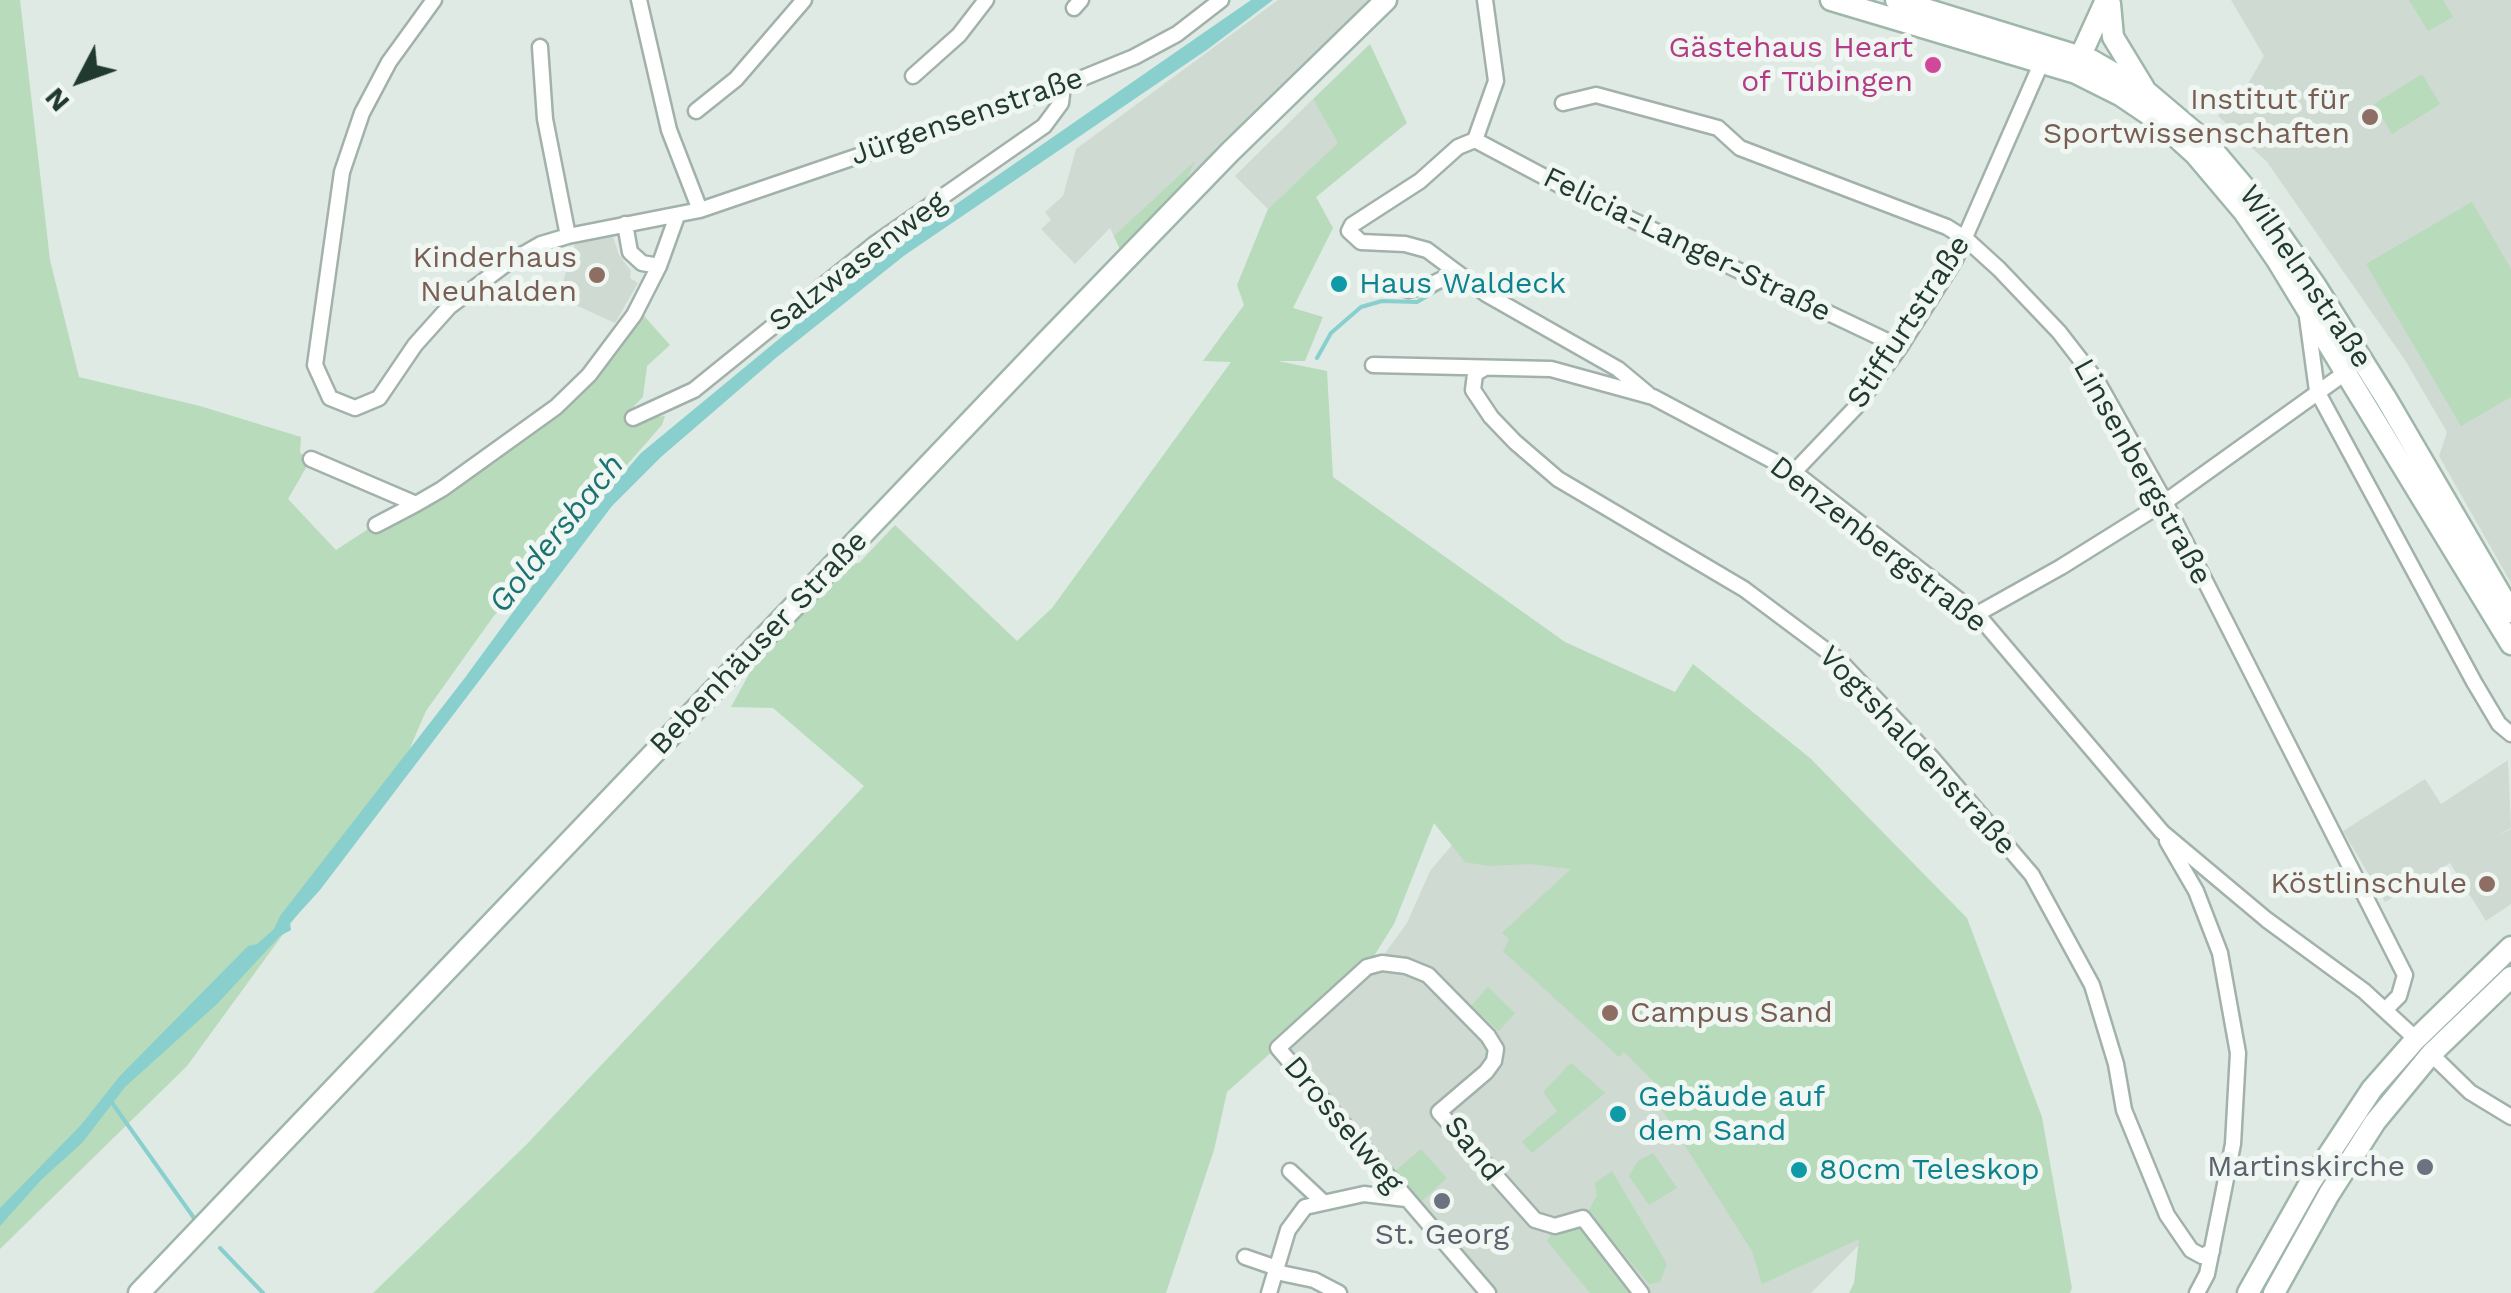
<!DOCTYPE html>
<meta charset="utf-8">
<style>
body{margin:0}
#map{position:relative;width:2511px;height:1293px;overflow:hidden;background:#dfeae4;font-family:"Work Sans",sans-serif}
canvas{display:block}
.north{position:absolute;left:30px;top:30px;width:100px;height:100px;-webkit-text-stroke:8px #f0f7f2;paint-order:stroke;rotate:229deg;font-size:28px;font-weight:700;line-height:40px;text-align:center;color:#213a2f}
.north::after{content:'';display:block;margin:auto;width:35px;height:45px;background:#213a2f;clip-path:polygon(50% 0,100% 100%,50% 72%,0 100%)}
</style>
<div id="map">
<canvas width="2511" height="1293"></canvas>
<div class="north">N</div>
</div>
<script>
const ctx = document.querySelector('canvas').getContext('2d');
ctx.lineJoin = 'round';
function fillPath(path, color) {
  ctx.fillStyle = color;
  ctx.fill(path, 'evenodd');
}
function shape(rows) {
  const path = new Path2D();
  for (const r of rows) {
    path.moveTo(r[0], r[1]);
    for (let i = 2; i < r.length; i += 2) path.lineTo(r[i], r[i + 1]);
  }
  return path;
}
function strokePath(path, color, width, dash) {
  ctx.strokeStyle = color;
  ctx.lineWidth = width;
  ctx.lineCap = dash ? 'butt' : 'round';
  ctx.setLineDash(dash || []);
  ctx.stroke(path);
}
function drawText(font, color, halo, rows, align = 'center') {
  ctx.font = font + ' "Work Sans",sans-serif';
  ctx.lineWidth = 10;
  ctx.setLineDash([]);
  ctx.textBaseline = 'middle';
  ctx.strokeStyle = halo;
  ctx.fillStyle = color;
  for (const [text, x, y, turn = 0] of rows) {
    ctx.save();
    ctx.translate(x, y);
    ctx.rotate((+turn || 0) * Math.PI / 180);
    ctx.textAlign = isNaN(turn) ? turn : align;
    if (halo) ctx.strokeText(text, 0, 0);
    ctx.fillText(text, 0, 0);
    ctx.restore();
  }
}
const built = shape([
 [1278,0,1368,0,1120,249,1110,228,1075,264,1041,229,1051,220,1045,212,1063,196,1076,149],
 [2231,0,2511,0,2511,583,2439,456,2447,432,2405,360,2267,162,2218,116,2249,82,2264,56],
 [1313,99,1339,143,1268,209,1235,176],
 [612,234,619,255,631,271,630,278,638,283,615,323,558,297,576,241],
 [2508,760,2511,828,2495,837,2511,829,2511,904,2486,921,2450,863,2385,902,2343,831,2425,779,2441,804],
 [1558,773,1868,1236,1811,1293,1488,1293,1287,1051,1370,974,1407,923,1430,871,1490,800]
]);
const green = shape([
 [0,0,20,0,50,260,79,377,200,406,301,437,300,453,311,459,288,499,336,550,556,407,637,308,670,345,647,366,643,397,628,412,637,423,645,418,665,416,662,425,493,617,426,711,397,778,187,1066,0,1249],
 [2409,0,2443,0,2453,17,2428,31],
 [1370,44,1407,123,1316,197,1333,228,1293,308,1323,317,1305,361,1278,361,1327,371,1333,477,1565,642,1675,692,1693,664,1810,758,1967,918,2042,1117,2072,1288,2070,1293,1849,1293,1854,1283,1859,1239,1762,1284,1752,1251,1656,1100,1662,1090,1624,1052,1619,1057,1503,951,1509,939,1502,933,1571,869,1530,864,1488,866,1465,862,1434,823,1394,924,1367,967,1227,1092,1214,1150,1166,1293,373,1293,527,1144,864,786,773,708,731,707,755,663,850,563,859,563,895,525,1017,641,1052,608,1231,362,1203,361,1244,305,1237,285,1268,209,1338,143,1313,99],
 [2422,74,2440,104,2392,134,2374,104],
 [1195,161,1185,182,1120,249,1114,236],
 [2472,202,2511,269,2511,397,2461,426,2366,264],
 [1488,987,1515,1013,1499,1031,1471,1006],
 [1571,1063,1605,1093,1532,1153,1522,1142,1557,1111,1543,1092],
 [1421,1149,1447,1178,1414,1208,1388,1177],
 [1653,1153,1677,1188,1649,1205,1629,1176,1638,1161],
 [1612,1171,1667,1264,1660,1282,1649,1284,1588,1212,1597,1195,1595,1183],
 [1583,1218,1641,1293,1590,1293,1547,1241,1555,1226]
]);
const water = shape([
 [1251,0,1273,0,1208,49,905,255,777,357,661,457,612,506,320,890,290,923,291,930,280,936,217,1004,125,1087,82,1143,41,1180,0,1226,0,1208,81,1125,119,1077,248,946,257,944,274,929,280,916,464,679,568,537,641,453,871,263]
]);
const stream = shape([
 [1317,358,1331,333,1361,307,1382,301,1417,302,1453,281],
 [110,1100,194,1218],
 [220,1248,263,1293]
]);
const street = shape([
 [434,0,389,62,362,113,342,172,315,365,330,398,355,408,379,398,415,345,449,307,506,264,541,244,568,236,700,210,1063,86,1134,57,1177,34,1221,0],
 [639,0,669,130,700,210],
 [1485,0,1496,81,1475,140,1458,147,1420,181,1352,225,1349,231,1361,242,1405,244,1427,250,1486,294,1618,369,1648,394],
 [1074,8,1081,0],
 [540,47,545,119,568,236],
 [913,76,959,35,986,0],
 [1563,103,1596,95,1718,128,1740,148,1947,227,1966,239,1999,269,2059,332,2097,381,2165,502,2405,975,2399,996,2386,1009],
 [696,111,736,79,804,0],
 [1475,140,1571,191,1900,347],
 [625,224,630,252,642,263,659,266],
 [1408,290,1430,285,1455,273],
 [2307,317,2317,391,2474,682,2499,724,2511,734],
 [1373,365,1551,369,1653,397,1794,472,1977,614,2162,832,2267,920,2364,991,2416,1039],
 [1483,369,1475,374,1473,390,1491,417,1515,442,1558,479,1744,589,1839,660,1931,757,2032,875,2092,985,2116,1064,2124,1110,2167,1215,2191,1250,2202,1256,2212,1251],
 [633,418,694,390,876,243,1044,126,1061,103,1063,86],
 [311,459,416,504,442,489,556,407,589,375,634,315,659,266,677,216],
 [1794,472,1855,408,1900,347,1955,260,2044,57],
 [376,525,416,504],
 [1977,614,2061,567,2165,502,2345,373],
 [2167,841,2196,891,2220,953,2238,1053,2233,1144,2207,1274,2197,1293],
 [2431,1054,2470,1092,2511,1117],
 [1290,1171,1323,1202],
 [1245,1257,1277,1268],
 [1276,1272,1314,1280,1339,1293],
 [1269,1293,1288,1230,1305,1207,1364,1194,1406,1199],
 [1488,1293,1278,1048,1367,967,1382,963,1406,966,1428,975,1488,1036,1496,1049,1494,1061,1486,1072,1439,1112,1535,1220,1555,1226,1583,1218,1641,1293]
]);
const secondary = shape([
 [1831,0,2076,73,2120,95,2160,122,2195,154,2244,212,2277,260,2511,644],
 [1896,0,2091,60,2148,93,2207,143,2256,201,2315,285,2387,400,2511,612],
 [2110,4,2113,37,2144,88],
 [2076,66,2106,0],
 [139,1293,1046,342,1230,152,1386,0],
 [2248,1293,2310,1183,2372,1089,2416,1039,2511,947],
 [2274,1293,2329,1194,2375,1122,2431,1054,2511,977]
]);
const markers = [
 [1933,65,10,"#d1479c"],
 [2370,117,10,"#8d6e63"],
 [597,275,10,"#8d6e63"],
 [1339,284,10,"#0f9aa8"],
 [2487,884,10,"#8d6e63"],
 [1610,1013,10,"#8d6e63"],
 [1618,1114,10,"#0f9aa8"],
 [2425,1167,10,"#6b7280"],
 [1799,1170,10,"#0f9aa8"],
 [1442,1201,10,"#6b7280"]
];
const hotelNames = [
 ["Gästehaus Heart",1913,48],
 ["of Tübingen",1913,82]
];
const educationNames = [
 ["Institut für",2350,100],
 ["Sportwissenschaften",2350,134],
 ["Kinderhaus",577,258],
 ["Neuhalden",577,292],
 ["Köstlinschule",2467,884],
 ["Campus Sand",1630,1013,"left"]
];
const streetNames = [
 ["Jürgensenstraße",967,117,-19],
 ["Felicia-Langer-Straße",1687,245,26],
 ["Salzwasenweg",858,262,-37],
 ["Wilhelmstraße",2305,277,56],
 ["Stiffurtstraße",1909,322,-57],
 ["Linsenbergstraße",2142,472,61],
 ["Denzenbergstraße",1878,545,38],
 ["Bebenhäuser Straße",759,643,-46],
 ["Vogtshaldenstraße",1917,751,47],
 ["Drosselweg",1343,1125,50],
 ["Sand",1473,1149,51]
];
const cultureNames = [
 ["Haus Waldeck",1359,284],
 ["Gebäude auf",1638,1097],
 ["dem Sand",1638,1131],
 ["80cm Teleskop",1819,1170]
];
const worshipNames = [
 ["Martinskirche",2405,1167],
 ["St. Georg",1442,1235,"center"]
];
const waterNames = [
 ["Goldersbach",557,534,-51]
];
fillPath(built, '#cedad2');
fillPath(green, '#b8dbbc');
fillPath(water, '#88cfce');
strokePath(stream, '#88cfce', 4);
strokePath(street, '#a2b2aa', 19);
strokePath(secondary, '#9fb6aa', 25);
strokePath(street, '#fff', 14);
strokePath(secondary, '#fff', 20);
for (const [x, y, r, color] of markers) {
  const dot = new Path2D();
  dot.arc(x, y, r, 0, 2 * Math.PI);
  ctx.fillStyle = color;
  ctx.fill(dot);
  strokePath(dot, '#f0f7f2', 4);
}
drawText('30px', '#b23c85', '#f0f7f2', hotelNames, 'right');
drawText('30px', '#785e54', '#f0f7f2', educationNames, 'right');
drawText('30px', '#213a2f', '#f0f7f2', streetNames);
drawText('30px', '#0d838f', '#f0f7f2', cultureNames, 'left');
drawText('30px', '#5b616d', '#f0f7f2', worshipNames, 'right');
drawText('italic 32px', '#1d7374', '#f0f7f2', waterNames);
</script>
